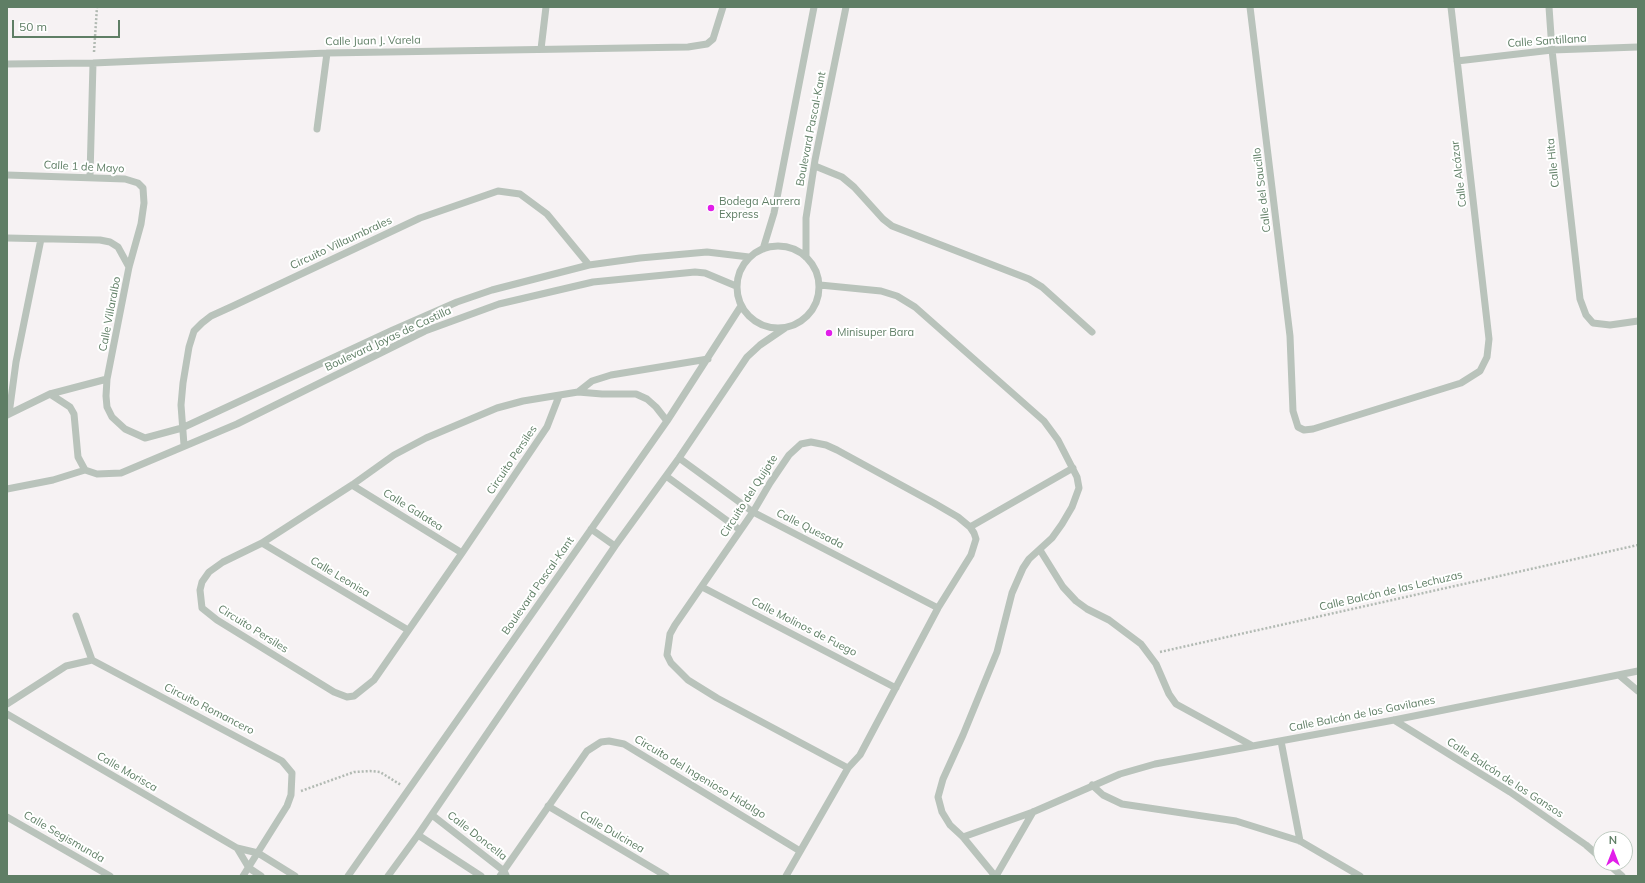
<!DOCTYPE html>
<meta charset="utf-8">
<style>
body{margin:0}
#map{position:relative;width:1645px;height:883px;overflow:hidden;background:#f6f2f3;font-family:Mulish,sans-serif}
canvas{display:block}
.frame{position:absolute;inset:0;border:8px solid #5f7e65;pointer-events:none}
.north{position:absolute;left:1593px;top:831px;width:40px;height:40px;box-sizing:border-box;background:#fff;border:1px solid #bfcbc1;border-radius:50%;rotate:0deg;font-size:11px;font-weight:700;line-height:16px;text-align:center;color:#5f7e65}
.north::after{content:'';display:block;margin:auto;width:14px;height:18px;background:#e11ee9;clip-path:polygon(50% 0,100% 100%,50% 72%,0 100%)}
.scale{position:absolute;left:12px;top:20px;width:108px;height:18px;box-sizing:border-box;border:2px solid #5f7e65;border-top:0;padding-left:5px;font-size:12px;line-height:14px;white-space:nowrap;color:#5f7e65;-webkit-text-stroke:3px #fff;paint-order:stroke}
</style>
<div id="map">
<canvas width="1645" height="883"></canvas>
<div class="frame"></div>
<div class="north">N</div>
<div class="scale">50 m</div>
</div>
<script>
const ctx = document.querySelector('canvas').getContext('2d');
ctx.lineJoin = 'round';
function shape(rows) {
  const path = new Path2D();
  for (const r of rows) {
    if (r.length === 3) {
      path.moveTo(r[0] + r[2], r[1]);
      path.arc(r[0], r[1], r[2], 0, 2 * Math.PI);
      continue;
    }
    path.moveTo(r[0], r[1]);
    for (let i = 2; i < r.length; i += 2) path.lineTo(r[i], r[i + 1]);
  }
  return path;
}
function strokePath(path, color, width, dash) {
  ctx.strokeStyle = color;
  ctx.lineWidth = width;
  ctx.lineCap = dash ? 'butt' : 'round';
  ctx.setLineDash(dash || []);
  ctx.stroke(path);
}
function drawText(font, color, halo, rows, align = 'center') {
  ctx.font = font + ' Mulish,sans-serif';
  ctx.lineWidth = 4;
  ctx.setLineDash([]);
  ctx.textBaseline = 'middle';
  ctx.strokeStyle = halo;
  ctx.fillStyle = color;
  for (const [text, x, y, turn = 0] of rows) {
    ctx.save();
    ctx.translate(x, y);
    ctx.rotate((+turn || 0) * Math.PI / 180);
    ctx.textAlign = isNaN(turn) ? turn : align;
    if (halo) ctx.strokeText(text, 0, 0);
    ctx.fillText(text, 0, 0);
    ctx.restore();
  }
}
const path = shape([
 [94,52,97,7],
 [1160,652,1638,545],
 [301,791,354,772,370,771,380,772,401,785]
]);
const minor = shape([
 [1250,7,1290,336,1293,411,1298,427,1304,430,1313,429,1461,383,1480,371,1487,357,1489,339,1451,7],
 [1549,7,1552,50,1580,299,1586,315,1593,323,1610,325,1638,321],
 [541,49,546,7],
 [1457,61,1552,50,1638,47],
 [7,64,93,63,327,53,688,47,707,44,713,39,723,7],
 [317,129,327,53],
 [815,166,842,177,854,187,883,219,892,226,1029,279,1042,287,1092,332],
 [7,175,125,179,138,183,143,188,144,203,141,224,129,267,107,379,106,396,107,407,112,417,125,429,145,438,182,428,393,330,457,302,492,290,589,265,640,258,707,252,749,257],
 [90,176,93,63],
 [7,238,100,240,110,242,118,247,129,267],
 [778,287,41],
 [763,249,774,213,814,7],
 [806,257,806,218,815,160,846,7],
 [820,285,881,291,897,296,915,307,1044,421,1058,440,1077,477,1079,488,1072,507,1062,524,1052,538,1029,559,1023,568,1012,593,997,652,963,735,943,779,938,797,942,812,950,825,963,837,995,876],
 [578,392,592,381,611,375,708,359],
 [50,394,70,407,74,414,78,457,85,470],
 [559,396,547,427,462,553,374,680,354,696,347,697,334,692,217,620,202,608,200,590,202,582,209,572,223,562,262,543,352,485,394,455,426,438,497,408,523,401,578,392,602,394,636,394,647,399,656,407,667,421],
 [9,414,16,362,41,239],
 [7,415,50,394,107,379],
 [184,445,181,405,183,383,189,347,194,331,202,323,211,316,233,306,420,218,498,191,520,194,547,214,589,265],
 [679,458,753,512,938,608],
 [85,470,97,474,121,473,237,424,425,331,499,304,593,282,695,272,705,273,736,286],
 [666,476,740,530],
 [352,485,462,553],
 [7,489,53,480,85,470],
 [970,527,1073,468],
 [591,529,615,546],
 [262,543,408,630],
 [1040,550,1063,587,1076,601,1087,609,1109,620,1141,644,1156,664,1169,694,1176,704,1251,745],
 [702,587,896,688],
 [76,616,92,660],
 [1619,675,1638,691],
 [7,704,66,666,92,660,282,761,292,773,291,795,287,806,243,876],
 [7,714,237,848,258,853,295,876],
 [1394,720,1510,792,1586,845,1601,858],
 [1281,741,1300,841],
 [1092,785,1103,795,1122,804,1236,821,1300,841,1360,876],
 [548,806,666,876],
 [432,815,504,871,506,875],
 [7,817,110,876],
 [418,835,481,876],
 [963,837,1033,812,1120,774,1155,764,1394,720,1638,671],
 [237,848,249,868,261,876],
 [1607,863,1622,876],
 [348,876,667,421,741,306],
 [388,876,418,835,615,546,679,458,747,357,760,345,785,328],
 [500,876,587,751,601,742,609,741,624,744,800,851],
 [786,876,848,768,860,755,938,608,971,555,976,539,974,533,970,527,958,517,934,503,837,450,826,445,811,442,801,444,789,455,770,483,753,512,675,625,670,634,667,655,671,663,688,680,717,698,848,768],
 [996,876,1033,812]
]);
const markers = [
 [711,208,4,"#e11ee9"],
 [829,333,4,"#e11ee9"]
];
const streetNames = [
 ["Calle Juan J. Varela",373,41,-1],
 ["Calle Santillana",1547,41,-4],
 ["Boulevard Pascal-Kant",811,129,-79],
 ["Calle Hita",1553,163,-96],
 ["Calle 1 de Mayo",84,167,3],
 ["Calle Alcázar",1459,174,-97],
 ["Calle del Saucillo",1262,190,-97],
 ["Circuito Villaumbrales",341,243,-25],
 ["Calle Villaralbo",110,314,-79],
 ["Boulevard Joyas de Castilla",388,339,-25],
 ["Circuito Persiles",512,460,-56],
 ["Circuito del Quijote",749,496,-57],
 ["Calle Galatea",413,510,32],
 ["Calle Quesada",810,529,27],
 ["Calle Leonisa",340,577,31],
 ["Boulevard Pascal-Kant",538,586,-55],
 ["Calle Balcón de las Lechuzas",1391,591,-13],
 ["Calle Molinos de Fuego",804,627,27],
 ["Circuito Persiles",253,629,32],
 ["Circuito Romancero",209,709,27],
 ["Calle Balcón de los Gavilanes",1362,714,-11],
 ["Calle Morisca",127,772,30],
 ["Circuito del Ingenioso Hidalgo",700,777,31],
 ["Calle Balcón de los Gansos",1505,778,33],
 ["Calle Dulcinea",612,832,30],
 ["Calle Doncella",477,836,38],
 ["Calle Segismunda",64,837,30]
];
const poiNames = [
 ["Bodega Aurrera",719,202],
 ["Express",719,215],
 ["Minisuper Bara",837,333]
];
strokePath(path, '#b2bab3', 2.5, [2, 2]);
strokePath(minor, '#b9c3bb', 7);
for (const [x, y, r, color] of markers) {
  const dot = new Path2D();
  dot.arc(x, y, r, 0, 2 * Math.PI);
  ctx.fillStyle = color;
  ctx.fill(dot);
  strokePath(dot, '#fff', 1.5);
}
drawText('11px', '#5f7e65', '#fff', streetNames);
drawText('11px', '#5f7e65', '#fff', poiNames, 'left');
</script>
